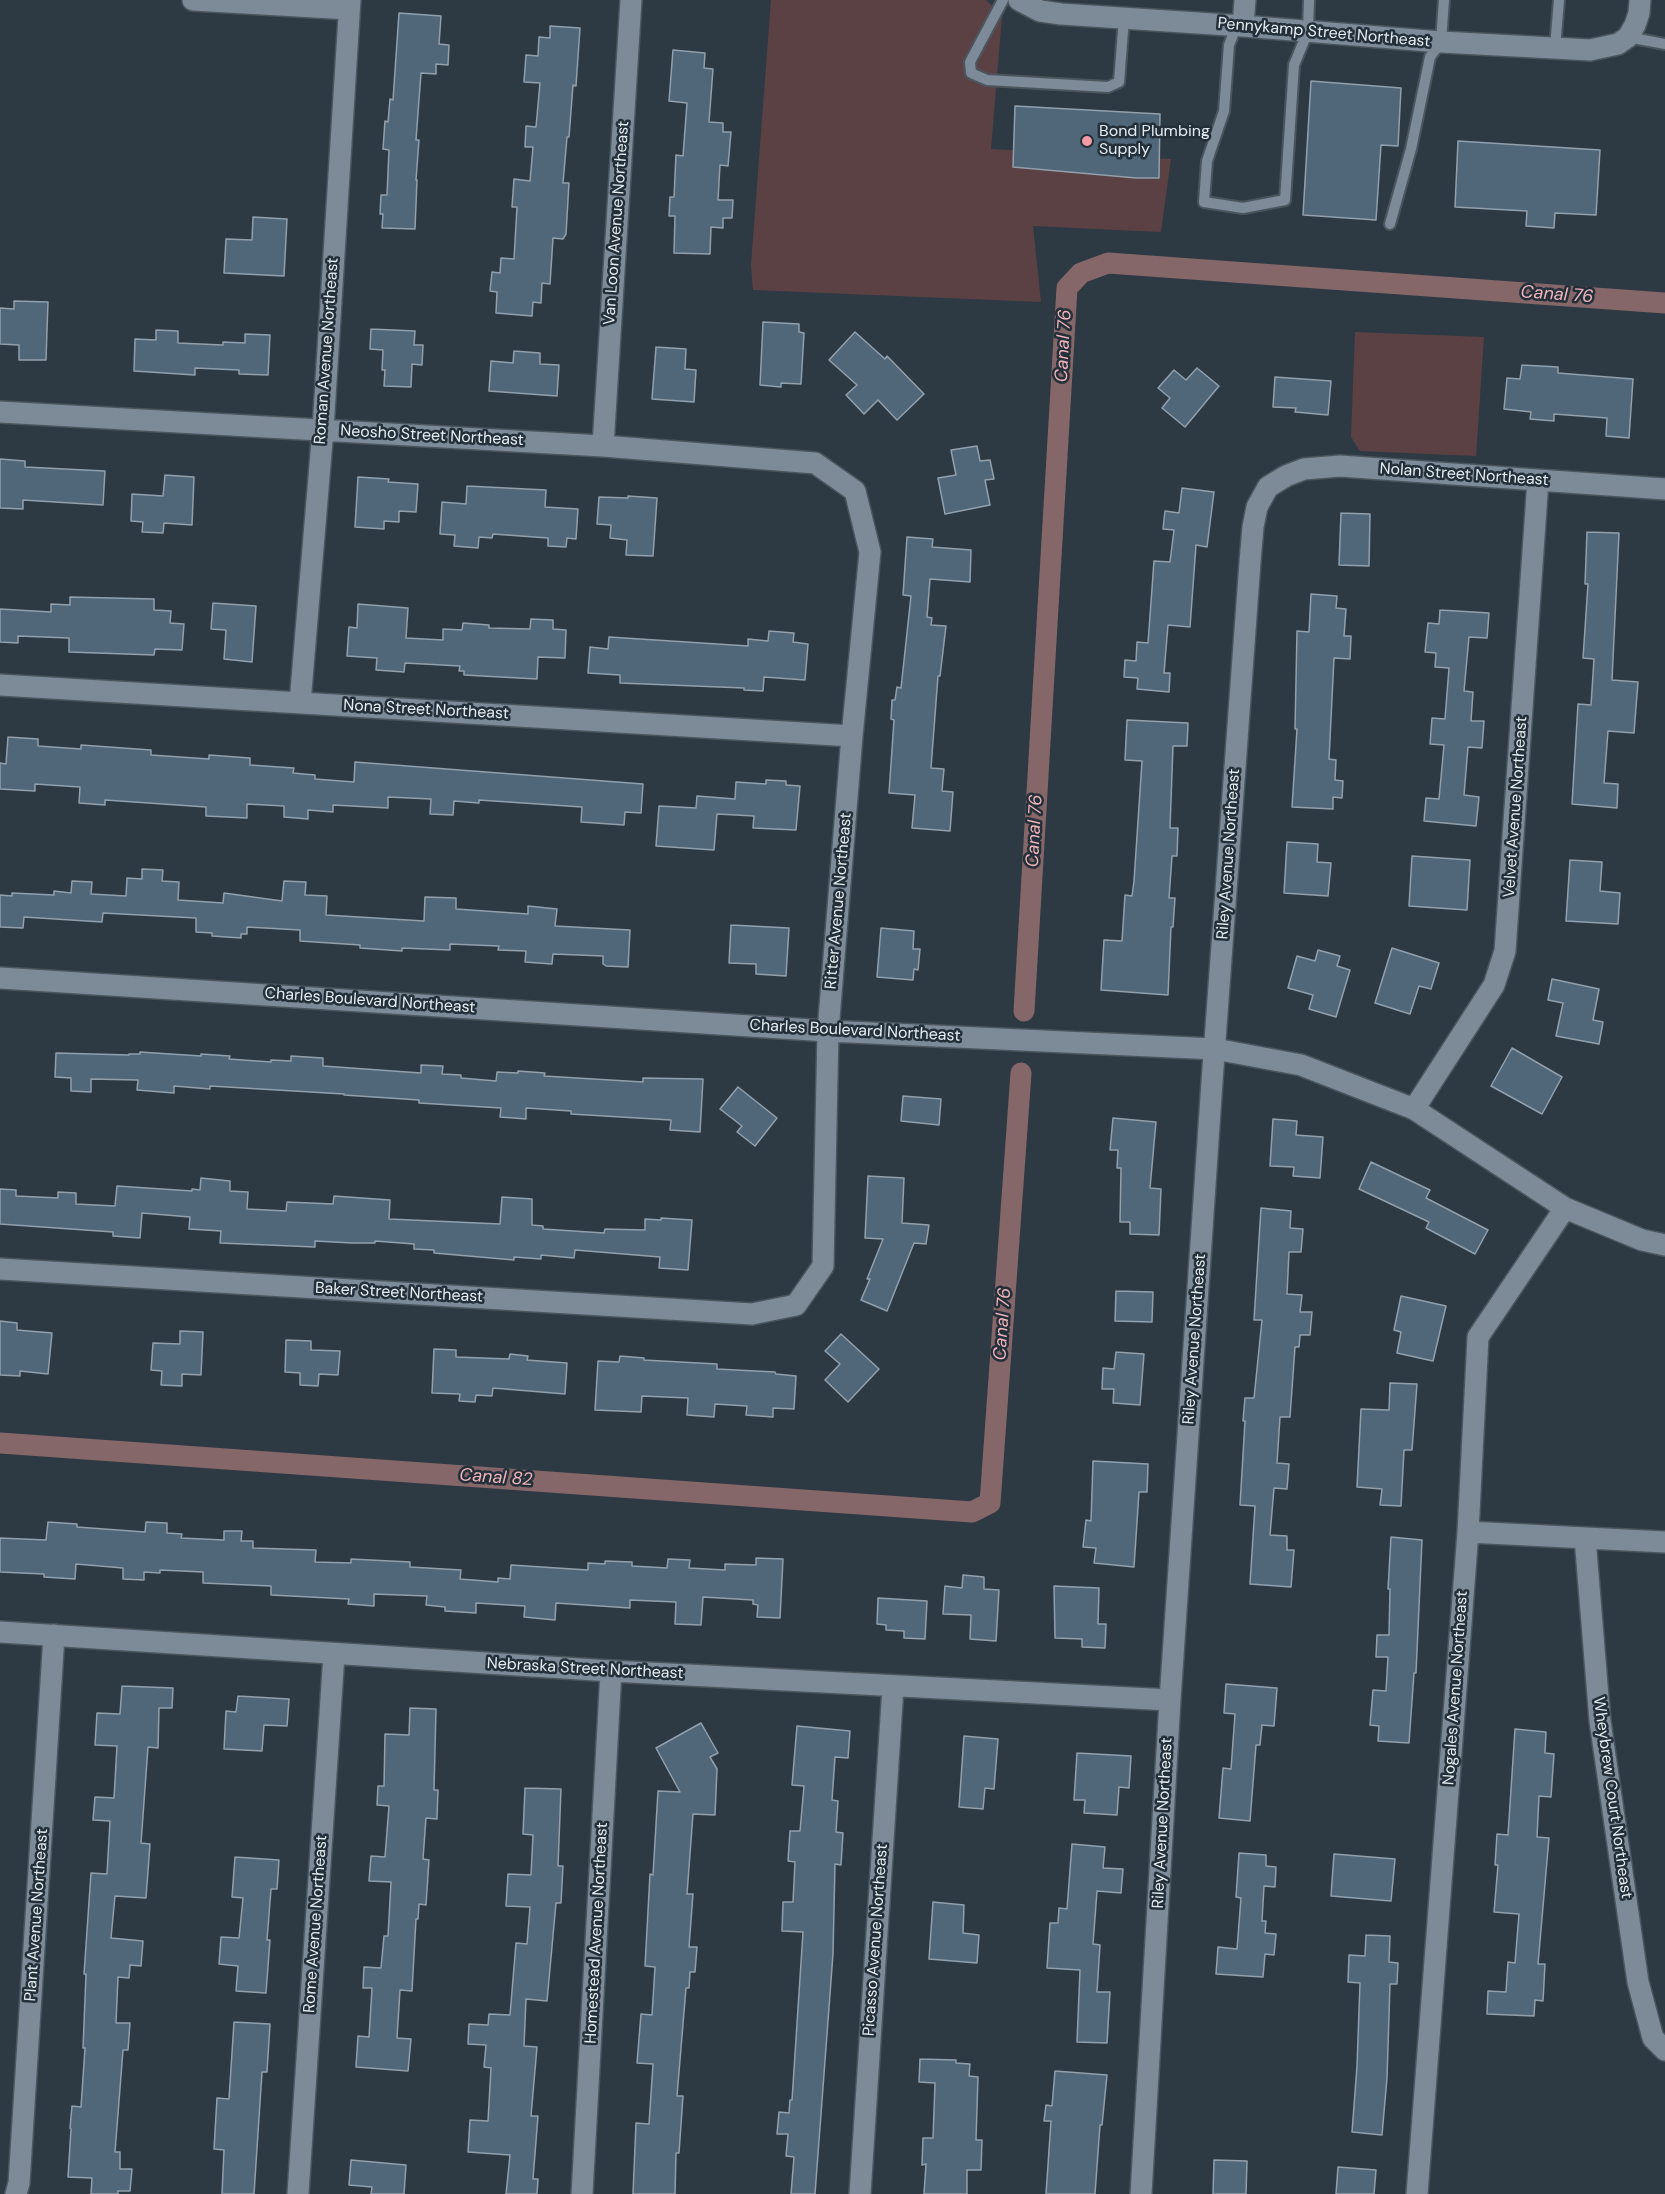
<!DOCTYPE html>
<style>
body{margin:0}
canvas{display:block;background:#2d3943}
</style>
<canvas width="1665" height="2194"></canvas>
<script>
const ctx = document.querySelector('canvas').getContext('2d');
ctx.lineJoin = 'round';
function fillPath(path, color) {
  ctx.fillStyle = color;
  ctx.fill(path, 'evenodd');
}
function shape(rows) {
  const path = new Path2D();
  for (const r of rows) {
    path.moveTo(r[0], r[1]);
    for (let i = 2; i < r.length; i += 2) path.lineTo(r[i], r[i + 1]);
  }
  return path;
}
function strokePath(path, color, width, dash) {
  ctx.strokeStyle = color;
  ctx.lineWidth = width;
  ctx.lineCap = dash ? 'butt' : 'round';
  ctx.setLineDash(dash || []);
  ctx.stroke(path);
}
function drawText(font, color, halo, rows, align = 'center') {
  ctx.font = font + ' "DM Sans",sans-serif';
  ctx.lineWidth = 5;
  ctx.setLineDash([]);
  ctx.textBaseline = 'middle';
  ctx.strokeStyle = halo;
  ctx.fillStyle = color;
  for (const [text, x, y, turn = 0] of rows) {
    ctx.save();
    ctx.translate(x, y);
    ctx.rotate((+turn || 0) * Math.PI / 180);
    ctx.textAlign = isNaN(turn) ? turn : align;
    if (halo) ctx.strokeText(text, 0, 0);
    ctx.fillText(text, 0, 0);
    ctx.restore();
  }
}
const green = shape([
 [771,0,986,0,1002,16,991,149,1171,159,1161,232,1033,226,1041,302,753,290,751,265],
 [1355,332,1484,337,1476,456,1360,451,1351,437]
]);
const canal = shape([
 [1024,1011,1067,288,1081,273,1108,263,1665,303],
 [0,1443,972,1512,990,1503,1021,1073]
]);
const building = shape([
 [399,13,441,16,439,44,449,45,448,65,436,64,436,74,421,73,416,140,419,140,416,180,417,180,415,229,382,228,383,214,380,214,381,195,387,195,389,150,383,149,385,121,388,122,390,99,393,100,399,13],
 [550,26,580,28,576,86,573,85,569,137,567,137,563,183,569,183,566,234,563,239,553,238,550,284,542,283,541,303,533,302,532,316,496,313,497,292,490,291,492,272,500,273,501,258,514,259,517,207,512,207,514,179,530,181,533,147,525,147,526,126,536,127,540,83,524,82,526,55,538,56,539,37,550,38,550,26],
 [673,50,705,53,704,68,713,69,709,122,723,123,723,132,731,132,728,166,720,165,718,200,733,200,732,218,723,218,723,228,711,227,710,254,674,253,675,216,669,216,670,197,674,197,676,155,683,156,687,103,669,101,673,50],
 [1311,81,1401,88,1398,146,1381,145,1376,220,1303,215,1311,81],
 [1015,106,1160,114,1159,178,1136,178,1013,167,1015,106],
 [1458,141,1600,150,1596,215,1555,213,1554,228,1526,226,1527,211,1455,207,1458,141],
 [253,217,287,219,284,276,224,273,226,239,252,240,253,217],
 [14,301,48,302,46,360,19,360,19,345,0,344,0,308,14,309,14,301],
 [763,322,799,324,799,332,804,333,801,384,781,383,781,387,760,385,763,322],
 [371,329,415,331,414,345,423,345,422,365,412,364,411,387,384,386,385,370,382,370,383,350,370,349,371,329],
 [156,330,178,331,178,343,223,345,223,342,245,343,245,334,270,335,268,375,239,374,239,370,195,368,195,375,134,371,135,339,156,340,156,330],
 [855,332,885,359,887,356,924,394,897,420,878,400,864,414,846,395,857,385,829,360,855,332],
 [656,347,686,349,685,369,696,370,694,402,652,399,656,347],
 [514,351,540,353,540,364,559,365,557,396,489,391,491,361,513,363,514,351],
 [1522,365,1558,367,1558,373,1633,379,1629,438,1606,436,1607,418,1554,414,1554,421,1530,419,1531,412,1504,409,1507,378,1520,379,1522,365],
 [1197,368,1219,386,1185,427,1162,408,1170,398,1158,388,1174,370,1186,380,1197,368],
 [1275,377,1331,381,1328,415,1295,412,1296,408,1273,407,1275,377],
 [977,446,980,461,990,460,994,479,985,480,990,505,945,514,938,478,956,475,951,450,977,446],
 [0,459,25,461,25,467,105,471,103,505,23,500,23,509,0,508,0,459],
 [165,475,194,477,192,525,164,523,163,533,142,532,143,522,131,521,132,494,163,496,165,475],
 [358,477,389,479,388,482,418,484,416,512,399,511,399,522,384,521,384,529,355,527,358,477],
 [467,486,546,490,545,507,578,509,576,539,567,538,566,547,548,546,548,538,493,534,492,538,479,537,478,548,454,546,455,535,440,534,442,502,466,504,467,486],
 [1182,488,1214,492,1207,547,1196,545,1190,627,1168,625,1164,673,1170,673,1169,692,1137,689,1138,678,1124,677,1125,660,1136,661,1137,642,1148,643,1154,561,1170,562,1174,530,1163,529,1165,511,1179,513,1182,488],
 [628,496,657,498,653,556,626,555,627,540,610,538,611,525,597,524,599,497,628,498,628,496],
 [1341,513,1370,514,1369,566,1339,565,1341,513],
 [1587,532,1619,533,1612,680,1638,682,1634,733,1608,731,1604,783,1618,784,1617,808,1572,804,1578,704,1591,705,1594,659,1583,658,1588,584,1585,584,1587,532],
 [907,537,933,539,932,547,971,550,970,582,930,579,927,617,932,618,931,625,946,626,940,676,938,676,931,768,944,769,942,791,953,792,950,831,912,828,915,795,889,793,894,720,891,719,892,700,895,700,897,687,901,688,911,596,903,595,907,537],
 [1311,594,1337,596,1336,608,1346,609,1344,636,1351,636,1350,659,1334,658,1329,759,1336,760,1335,780,1343,781,1342,798,1333,797,1333,809,1292,807,1297,729,1295,729,1297,631,1309,632,1311,594],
 [70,597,154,599,154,610,171,611,170,623,184,624,182,650,155,649,154,655,69,652,69,638,18,636,18,643,0,642,0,609,51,612,51,604,70,605,70,597],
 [213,603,256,606,252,662,224,659,226,630,211,629,213,603],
 [358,604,408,608,406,638,443,640,443,629,462,630,463,623,489,625,489,628,530,629,531,619,553,620,553,629,566,630,565,658,538,657,537,679,464,675,464,671,459,671,460,666,405,663,404,672,376,670,377,658,347,656,349,627,357,628,358,604],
 [1440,610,1489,613,1487,638,1469,637,1464,691,1473,692,1471,721,1484,721,1482,748,1468,747,1464,795,1479,797,1476,826,1424,821,1426,798,1439,799,1444,745,1430,744,1432,718,1445,719,1449,668,1435,667,1436,653,1425,652,1428,623,1439,624,1440,610],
 [769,631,794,633,793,642,808,644,805,680,764,677,763,691,744,690,744,688,620,683,620,675,588,673,590,647,608,649,609,637,748,646,748,639,768,641,769,631],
 [1127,720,1188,723,1187,746,1173,746,1170,828,1178,828,1177,856,1172,856,1169,898,1175,898,1173,927,1171,927,1168,995,1101,990,1104,940,1122,941,1125,895,1132,896,1134,881,1142,761,1125,760,1127,720],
 [8,737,38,739,38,746,81,749,81,745,151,750,151,755,209,759,209,755,250,758,250,765,294,768,293,773,315,775,315,779,354,782,355,762,643,784,641,813,625,812,624,825,581,822,582,807,479,800,479,803,454,801,453,815,430,814,431,799,388,797,388,808,333,805,333,812,308,810,308,819,284,817,284,806,247,804,247,818,206,816,206,807,105,800,105,805,79,803,80,787,35,784,35,791,0,789,0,763,6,764,8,737],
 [766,780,786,781,786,785,800,786,796,830,753,828,754,816,717,814,714,850,656,846,659,806,696,808,697,796,735,799,736,782,766,784,766,780],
 [1287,842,1318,844,1317,862,1331,863,1328,896,1284,893,1287,842],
 [1412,856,1470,860,1467,910,1409,906,1412,856],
 [1570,860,1602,862,1600,891,1620,893,1618,924,1566,921,1570,860],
 [142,869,163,870,162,881,179,882,178,900,223,903,224,893,282,901,284,881,306,882,305,895,327,896,326,915,424,921,425,897,456,898,456,909,528,914,528,906,557,909,555,926,630,930,628,967,606,966,603,964,603,956,553,954,552,964,525,962,526,951,498,950,499,946,450,944,450,950,402,948,402,951,360,948,360,945,300,941,300,930,247,927,247,934,241,934,241,938,212,936,212,933,196,932,196,918,103,913,102,922,24,917,23,928,0,927,0,895,12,896,12,893,54,895,54,891,71,893,72,881,92,882,91,894,126,896,127,878,142,879,142,869],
 [731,925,789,928,786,976,756,974,756,964,729,963,731,925],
 [881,928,914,931,913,949,920,949,918,970,914,969,913,980,877,977,881,928],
 [1392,948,1439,963,1431,989,1419,986,1410,1014,1375,1003,1392,948],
 [1318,950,1340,956,1337,966,1350,970,1336,1017,1309,1009,1313,995,1288,988,1297,956,1315,961,1318,950],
 [1552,979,1599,989,1593,1020,1603,1022,1599,1044,1556,1036,1563,1003,1548,1000,1552,979],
 [1512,1048,1562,1077,1542,1114,1491,1086,1512,1048],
 [140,1052,201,1056,201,1054,230,1056,229,1059,271,1062,271,1060,291,1061,291,1056,323,1058,323,1066,421,1073,421,1065,443,1066,442,1074,461,1075,461,1078,496,1081,497,1072,518,1073,518,1071,545,1073,544,1076,643,1082,643,1078,703,1079,700,1132,670,1130,671,1120,571,1114,571,1111,526,1108,526,1119,500,1117,501,1108,419,1103,419,1100,344,1095,344,1094,210,1086,210,1089,174,1086,174,1093,137,1090,138,1080,91,1079,91,1092,71,1091,71,1078,55,1077,56,1053,129,1055,129,1054,140,1054,140,1052],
 [738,1087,777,1118,755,1146,737,1132,742,1126,720,1109,738,1087],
 [903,1096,941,1099,939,1125,901,1121,903,1096],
 [1113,1118,1156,1122,1150,1188,1161,1189,1159,1235,1130,1234,1130,1222,1120,1222,1121,1168,1117,1168,1118,1150,1110,1150,1113,1118],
 [1273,1119,1297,1121,1296,1135,1323,1137,1320,1178,1293,1176,1294,1167,1270,1166,1273,1119],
 [1371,1162,1430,1190,1426,1198,1488,1230,1475,1254,1426,1228,1429,1222,1359,1189,1371,1162],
 [868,1176,904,1178,902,1223,929,1225,926,1244,914,1243,887,1311,861,1300,870,1279,867,1279,883,1239,865,1238,868,1176],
 [201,1178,230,1181,230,1191,248,1192,247,1209,286,1211,287,1202,333,1204,334,1196,390,1200,389,1219,500,1224,502,1197,532,1199,532,1225,543,1226,543,1229,604,1233,605,1229,645,1230,645,1219,661,1220,661,1218,692,1220,688,1270,659,1268,660,1257,575,1250,574,1258,541,1255,541,1259,514,1257,514,1260,434,1253,434,1250,414,1249,414,1244,375,1241,375,1243,352,1243,315,1241,315,1247,220,1243,221,1231,189,1229,190,1217,142,1213,140,1238,113,1236,113,1232,0,1224,0,1189,16,1190,16,1196,58,1198,58,1192,76,1193,76,1204,115,1206,117,1186,192,1191,192,1189,200,1190,201,1178],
 [1261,1208,1291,1211,1290,1228,1303,1229,1301,1252,1289,1252,1287,1294,1302,1295,1300,1312,1312,1312,1310,1335,1300,1335,1299,1347,1295,1347,1290,1417,1280,1417,1277,1463,1289,1464,1287,1489,1274,1488,1270,1535,1287,1536,1287,1550,1294,1550,1291,1587,1250,1584,1255,1506,1240,1505,1245,1421,1243,1421,1245,1398,1254,1398,1262,1320,1254,1320,1261,1208],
 [1116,1291,1153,1292,1152,1322,1115,1321,1116,1291],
 [1401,1296,1446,1306,1433,1361,1397,1353,1401,1332,1394,1330,1401,1296],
 [0,1321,17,1323,17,1330,52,1333,48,1374,20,1371,20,1376,0,1375,0,1321],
 [180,1331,203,1332,201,1375,182,1374,182,1386,161,1385,162,1371,151,1370,153,1343,180,1344,180,1331],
 [841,1334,879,1369,848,1402,825,1380,840,1364,825,1351,841,1334],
 [286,1340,311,1341,311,1350,340,1351,338,1375,319,1374,318,1386,300,1385,300,1373,285,1372,286,1340],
 [434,1349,456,1350,456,1357,509,1359,510,1354,528,1356,527,1360,567,1363,565,1394,493,1388,492,1396,476,1395,475,1402,459,1401,460,1394,432,1393,434,1349],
 [1116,1352,1144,1354,1140,1405,1113,1403,1114,1389,1102,1389,1103,1368,1114,1369,1116,1352],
 [620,1356,644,1358,644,1360,717,1364,717,1369,775,1372,776,1374,796,1376,794,1409,773,1408,773,1417,746,1415,747,1406,715,1404,714,1417,687,1415,688,1398,642,1396,641,1412,595,1410,598,1361,619,1362,620,1356],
 [1390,1383,1417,1384,1412,1450,1404,1450,1401,1506,1380,1505,1382,1489,1357,1487,1361,1409,1389,1410,1390,1383],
 [1093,1461,1148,1464,1147,1492,1139,1492,1134,1567,1094,1563,1096,1548,1083,1547,1086,1520,1091,1521,1093,1461],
 [48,1522,77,1524,77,1527,145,1532,146,1522,167,1523,167,1533,182,1534,181,1538,224,1540,224,1531,242,1531,241,1541,253,1541,253,1548,316,1550,315,1562,351,1563,351,1559,410,1562,410,1567,461,1570,460,1579,498,1582,498,1578,510,1579,511,1565,588,1570,588,1563,605,1564,605,1561,632,1562,632,1566,667,1568,668,1559,690,1560,689,1568,725,1570,725,1564,756,1565,756,1558,783,1559,780,1618,757,1617,758,1605,753,1604,753,1600,703,1597,701,1625,675,1624,676,1602,630,1600,630,1608,556,1603,555,1620,524,1617,525,1606,476,1603,476,1613,445,1611,445,1607,426,1605,427,1596,374,1594,374,1606,348,1604,349,1599,271,1595,271,1586,203,1583,203,1572,160,1570,160,1573,144,1572,144,1580,123,1579,123,1568,76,1564,75,1579,44,1577,44,1574,0,1572,0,1538,46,1540,48,1522],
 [1391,1537,1422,1540,1416,1673,1414,1673,1409,1743,1378,1741,1379,1726,1370,1725,1373,1690,1386,1691,1388,1657,1376,1657,1377,1635,1389,1635,1390,1589,1388,1589,1391,1537],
 [963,1575,984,1577,984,1589,999,1590,996,1641,970,1639,971,1615,943,1614,945,1586,962,1588,963,1575],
 [1054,1586,1099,1588,1098,1624,1106,1624,1105,1648,1082,1647,1082,1639,1055,1638,1054,1586],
 [878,1598,927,1601,925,1639,904,1638,904,1631,886,1630,886,1625,877,1624,878,1598],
 [1226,1684,1277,1688,1274,1726,1262,1725,1260,1745,1256,1745,1250,1821,1219,1818,1223,1768,1231,1769,1235,1714,1224,1713,1226,1684],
 [122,1686,173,1688,172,1708,159,1708,158,1748,148,1747,141,1843,150,1844,146,1898,115,1896,111,1938,143,1941,141,1966,130,1965,129,1978,118,1977,116,2023,130,2023,128,2050,123,2050,115,2152,120,2152,120,2169,132,2169,130,2191,118,2191,118,2194,91,2194,92,2178,68,2177,71,2129,70,2128,72,2106,81,2107,85,2048,83,2048,86,1974,84,1974,91,1873,107,1874,110,1821,93,1820,95,1797,114,1798,117,1746,95,1745,97,1713,120,1714,122,1686],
 [238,1696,289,1699,287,1726,264,1725,262,1751,224,1749,226,1711,236,1712,238,1696],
 [410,1708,436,1709,434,1790,438,1790,437,1819,426,1818,423,1859,429,1860,426,1905,419,1904,418,1919,416,1919,412,1991,400,1990,397,2038,411,2039,408,2071,356,2067,358,2036,369,2037,372,1988,363,1988,364,1967,381,1968,384,1936,388,1936,391,1882,369,1881,371,1856,385,1857,389,1806,377,1805,378,1786,384,1786,385,1734,409,1735,410,1708],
 [701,1723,718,1753,710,1757,717,1769,715,1815,693,1814,687,1894,693,1894,689,1947,697,1947,695,1972,690,1972,689,1988,686,1988,677,2096,683,2096,679,2153,676,2153,675,2194,633,2194,636,2123,649,2124,653,2064,637,2063,641,2014,652,2015,655,1967,645,1966,650,1874,653,1875,658,1791,680,1792,656,1748,701,1723],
 [797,1726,850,1731,848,1758,835,1757,832,1800,838,1801,836,1832,843,1833,841,1865,835,1864,833,1954,815,2194,791,2194,794,2157,786,2156,788,2134,777,2134,779,2112,789,2113,790,2100,792,2100,803,1932,782,1931,783,1902,793,1902,795,1862,788,1861,790,1831,800,1831,804,1786,792,1785,797,1726],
 [1515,1729,1546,1732,1545,1753,1554,1754,1551,1797,1539,1796,1537,1837,1549,1838,1538,1964,1545,1964,1543,2001,1535,2000,1534,2016,1487,2014,1488,1991,1506,1992,1508,1962,1515,1963,1519,1914,1494,1912,1498,1865,1495,1865,1497,1834,1508,1835,1515,1729],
 [964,1736,998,1739,994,1789,985,1788,983,1809,959,1807,964,1736],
 [1077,1753,1131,1756,1129,1788,1119,1787,1117,1815,1084,1813,1085,1800,1074,1800,1077,1753],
 [525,1788,561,1789,558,1866,563,1866,561,1903,556,1903,547,2001,526,1999,524,2046,537,2047,531,2116,538,2116,533,2179,538,2179,537,2194,506,2194,510,2155,468,2152,470,2120,488,2121,491,2068,484,2067,486,2045,468,2044,469,2024,488,2025,489,2014,510,2015,516,1943,527,1944,530,1907,506,1906,508,1874,531,1875,533,1835,523,1834,525,1788],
 [1072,1844,1105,1847,1103,1868,1123,1869,1121,1893,1097,1891,1093,1944,1100,1945,1097,1992,1110,1992,1107,2043,1077,2042,1080,1970,1047,1968,1050,1923,1058,1923,1059,1908,1067,1909,1072,1844],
 [1239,1853,1266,1855,1266,1866,1276,1867,1275,1887,1264,1886,1262,1921,1266,1921,1265,1933,1276,1934,1274,1955,1265,1954,1263,1977,1216,1974,1218,1947,1237,1949,1241,1898,1236,1897,1239,1853],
 [1334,1854,1395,1859,1391,1901,1331,1896,1334,1854],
 [235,1857,279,1860,277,1889,271,1889,267,1940,270,1940,266,1993,236,1991,238,1966,219,1964,221,1937,239,1938,243,1898,232,1897,235,1857],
 [933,1902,964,1905,963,1933,979,1935,977,1963,929,1959,933,1902],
 [1366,1935,1390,1936,1389,1962,1398,1963,1397,1984,1390,1984,1387,2078,1382,2135,1352,2132,1357,2066,1360,1983,1348,1982,1349,1955,1365,1956,1366,1935],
 [234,2022,270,2024,267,2072,262,2072,254,2194,222,2194,224,2150,214,2149,217,2098,229,2099,234,2022],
 [920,2059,956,2060,956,2063,970,2064,969,2076,978,2077,976,2140,982,2140,981,2170,967,2170,967,2194,924,2194,926,2164,922,2165,923,2138,933,2138,935,2083,919,2082,920,2059],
 [1055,2071,1107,2075,1102,2125,1100,2125,1095,2194,1046,2194,1051,2121,1044,2121,1046,2105,1052,2106,1055,2071],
 [351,2160,406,2165,404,2194,371,2194,372,2187,349,2185,351,2160],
 [1214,2160,1247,2161,1246,2194,1213,2194,1214,2160],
 [1338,2167,1376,2170,1374,2194,1336,2194,1338,2167]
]);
const service = shape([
 [1003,0,970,62,971,73,987,80,1108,87,1119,82,1124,18],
 [1237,25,1229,45,1224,111,1207,161,1204,202,1243,208,1285,200,1294,65,1308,31,1309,0],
 [1628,37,1665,44],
 [1555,48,1559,0],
 [1390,224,1411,149,1430,57,1441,42,1444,0]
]);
const minor = shape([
 [193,0,349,9],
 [1019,0,1040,11,1061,14,1243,26,1441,42,1590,50,1618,44,1628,37,1635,25,1639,13,1640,0],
 [1243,26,1245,0],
 [0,412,603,446,815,463,855,491,870,552,852,736,828,1031,823,1266,796,1305,752,1314,0,1269],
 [603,446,631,0],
 [0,685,852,736],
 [300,703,323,429,350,0],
 [0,978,828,1031,1215,1049,1301,1065,1414,1109,1565,1208,1642,1240,1665,1245],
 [1414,1109,1494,985,1505,951,1538,480],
 [1468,1532,1665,1542],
 [1585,1538,1600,1721,1638,1982,1653,2038,1665,2050],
 [0,1632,611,1671,1170,1700],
 [16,2194,19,2183,54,1635],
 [298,2194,334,1654],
 [582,2194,611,1671],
 [860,2194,893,1687],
 [1141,2194,1170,1700,1212,1082,1250,562,1253,527,1257,507,1268,487,1286,476,1304,469,1340,466,1665,489],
 [1417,2194,1468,1532,1478,1337,1565,1208]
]);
const markers = [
 [1087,141,6,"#f49aa4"]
];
const streetNames = [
 ["Pennykamp Street Northeast",1324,33,5],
 ["Van Loon Avenue Northeast",617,223,-86],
 ["Roman Avenue Northeast",327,351,-86],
 ["Neosho Street Northeast",432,436,3],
 ["Nolan Street Northeast",1464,475,4],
 ["Nona Street Northeast",426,710,3],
 ["Velvet Avenue Northeast",1516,807,-86],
 ["Riley Avenue Northeast",1229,854,-86],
 ["Ritter Avenue Northeast",839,901,-85],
 ["Charles Boulevard Northeast",370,1001,4],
 ["Charles Boulevard Northeast",855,1031,3],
 ["Baker Street Northeast",399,1293,3],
 ["Riley Avenue Northeast",1195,1339,-86],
 ["Nebraska Street Northeast",585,1669,3],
 ["Nogales Avenue Northeast",1456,1688,-86],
 ["Wheybrew Court Northeast",1612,1798,82],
 ["Riley Avenue Northeast",1163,1823,-87],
 ["Plant Avenue Northeast",37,1915,-86],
 ["Rome Avenue Northeast",316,1924,-86],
 ["Homestead Avenue Northeast",597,1933,-87],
 ["Picasso Avenue Northeast",876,1940,-86]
];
const poiNames = [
 ["Bond Plumbing",1099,132],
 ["Supply",1099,150]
];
const waterNames = [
 ["Canal 76",1557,295,4],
 ["Canal 76",1064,346,-87],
 ["Canal 76",1035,831,-87],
 ["Canal 76",1003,1324,-86],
 ["Canal 82",496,1478,4]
];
fillPath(green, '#5c4144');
strokePath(canal, '#866769', 21);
fillPath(building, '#506679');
strokePath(building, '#92a0ac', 1.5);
strokePath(service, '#4b555d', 14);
strokePath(minor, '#4b555d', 24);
strokePath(service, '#7d8a97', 10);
strokePath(minor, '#7d8a97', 21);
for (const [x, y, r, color] of markers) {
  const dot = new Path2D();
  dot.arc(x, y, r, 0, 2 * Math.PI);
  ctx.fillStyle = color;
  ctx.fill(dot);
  strokePath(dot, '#232f39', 2);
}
drawText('16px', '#e4ecf2', '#232f39', streetNames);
drawText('16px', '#e4ecf2', '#232f39', poiNames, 'left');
drawText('italic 18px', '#efb3b8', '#232f39', waterNames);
</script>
